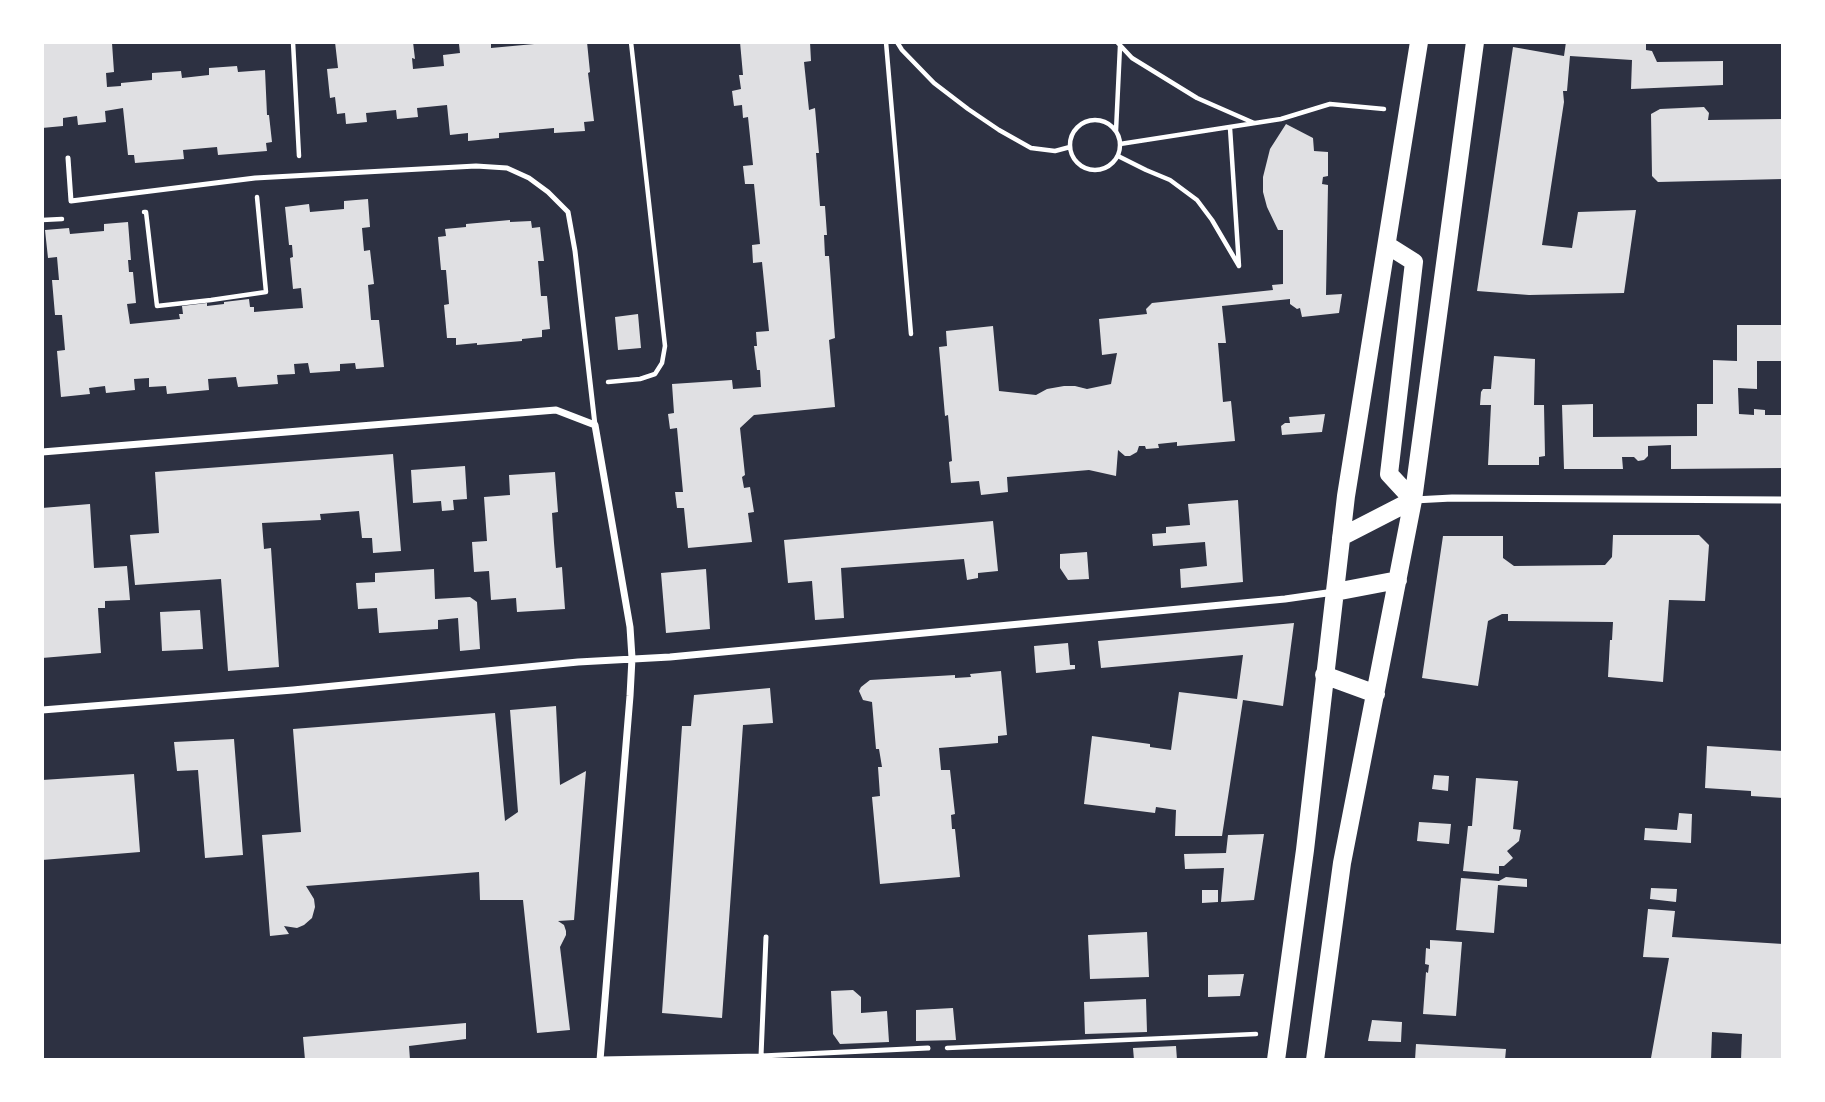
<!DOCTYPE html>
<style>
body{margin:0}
#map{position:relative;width:1825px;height:1102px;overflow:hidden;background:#2d3142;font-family:Lato,sans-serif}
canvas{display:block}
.frame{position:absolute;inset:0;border:44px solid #fff;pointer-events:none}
</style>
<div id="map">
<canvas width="1825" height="1102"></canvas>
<div class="frame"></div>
</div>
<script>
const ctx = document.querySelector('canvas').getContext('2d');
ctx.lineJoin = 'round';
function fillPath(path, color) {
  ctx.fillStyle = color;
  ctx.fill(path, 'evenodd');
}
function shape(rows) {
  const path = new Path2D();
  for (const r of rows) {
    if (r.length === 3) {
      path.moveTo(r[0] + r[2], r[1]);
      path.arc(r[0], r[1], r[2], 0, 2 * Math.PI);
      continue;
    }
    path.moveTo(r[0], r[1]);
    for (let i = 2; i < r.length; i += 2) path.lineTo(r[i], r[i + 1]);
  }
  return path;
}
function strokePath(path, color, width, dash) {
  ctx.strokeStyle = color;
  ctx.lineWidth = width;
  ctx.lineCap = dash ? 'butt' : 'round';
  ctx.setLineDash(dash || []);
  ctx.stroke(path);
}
const building = shape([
 [42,42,112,43,114,72,106,73,107,87,121,86,121,83,152,80,152,73,181,71,182,78,209,75,209,68,237,66,238,72,265,70,267,115,269,115,272,142,266,143,267,151,218,155,217,147,183,150,184,159,135,163,134,155,128,155,123,108,105,111,106,122,78,125,77,116,63,118,63,126,42,128],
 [335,42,413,42,415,59,412,58,413,69,444,66,443,55,460,53,459,44,491,42,491,48,545,43,545,42,587,42,590,72,588,73,594,121,584,122,585,131,554,133,554,128,499,133,499,138,468,141,468,133,450,135,447,105,417,108,418,117,397,119,396,110,366,113,367,122,346,124,345,113,337,114,335,97,330,98,327,69,338,68],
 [740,42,810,42,811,61,804,62,809,110,815,108,819,153,816,153,820,206,825,206,827,235,824,235,825,256,829,256,835,338,829,340,835,407,754,415,740,428,745,475,742,477,744,488,750,487,754,512,748,513,752,542,688,548,684,508,677,508,675,492,683,492,677,428,670,429,668,414,674,413,672,384,732,380,733,389,761,387,760,370,757,370,754,346,757,346,756,332,769,331,762,262,753,263,752,245,760,244,754,184,745,184,743,166,753,165,748,117,743,118,742,105,734,106,732,91,741,89,739,75,743,75],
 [1566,42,1646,42,1646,50,1652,51,1657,62,1723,61,1723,85,1631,89,1632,60,1570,56,1567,91,1563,91,1564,102,1542,245,1572,248,1578,212,1636,210,1624,293,1529,295,1477,291,1513,47,1564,56],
 [1704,107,1709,113,1708,120,1783,119,1783,179,1658,182,1652,176,1651,114,1660,109],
 [1286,124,1313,138,1314,151,1328,152,1328,176,1323,177,1322,184,1328,185,1326,295,1342,294,1339,313,1302,317,1300,308,1297,309,1290,304,1290,299,1222,306,1226,343,1218,343,1223,402,1231,401,1235,441,1177,446,1177,442,1158,444,1159,448,1146,449,1145,446,1139,446,1137,452,1130,456,1125,456,1118,450,1116,476,1089,470,1007,477,1008,492,981,495,979,481,951,483,949,462,952,461,948,415,945,416,939,347,947,346,946,331,993,326,999,391,1036,395,1047,389,1064,386,1075,386,1087,389,1111,384,1117,353,1102,355,1099,319,1147,314,1146,309,1152,303,1273,290,1272,285,1283,284,1283,230,1278,230,1267,207,1263,192,1263,177,1270,149],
 [368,199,370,227,362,228,364,251,370,250,374,284,368,285,371,320,379,320,384,367,356,369,355,363,340,364,340,371,310,373,308,363,294,364,295,374,277,375,278,384,238,387,236,377,208,379,209,390,167,394,166,386,149,387,149,378,134,379,135,390,106,393,105,386,89,388,90,394,61,397,57,351,65,350,62,315,55,315,52,280,59,280,57,257,48,258,45,230,69,228,70,234,104,231,104,224,128,222,131,260,128,260,129,272,133,272,136,303,127,304,130,324,180,319,179,314,183,314,182,306,207,303,207,306,224,304,224,302,249,299,250,307,254,307,254,312,289,309,303,308,301,288,293,289,290,258,293,257,292,245,289,245,285,207,309,204,310,212,344,209,344,201],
 [510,220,510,222,531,221,532,228,540,227,544,261,538,261,541,296,547,296,550,329,542,330,542,337,522,339,522,341,477,345,477,343,456,345,456,338,447,338,444,305,449,304,446,270,441,270,438,237,446,236,445,229,466,227,466,224],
 [638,314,641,348,618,350,615,317],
 [1737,325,1783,325,1783,361,1757,361,1757,389,1738,388,1739,414,1754,415,1754,409,1765,410,1765,415,1783,415,1783,468,1671,469,1671,445,1648,446,1648,456,1644,460,1638,461,1634,457,1622,457,1623,469,1564,469,1562,405,1593,404,1593,437,1697,436,1697,404,1713,404,1713,360,1737,361],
 [1494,356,1535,359,1534,405,1544,405,1545,456,1539,457,1539,465,1488,465,1491,405,1480,405,1481,392,1483,389,1491,389],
 [1325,414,1322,432,1282,435,1281,426,1285,423,1290,423,1289,417],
 [393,454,401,551,373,553,372,538,362,538,359,511,320,514,321,520,262,523,264,549,271,548,279,667,228,671,221,579,135,585,130,535,159,533,155,472],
 [465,466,467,499,453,500,454,510,442,511,441,501,413,503,411,470],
 [555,472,558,512,552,513,554,543,556,568,562,567,565,609,517,612,516,598,491,600,489,571,474,572,472,542,487,541,484,497,510,495,509,475],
 [1238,500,1243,582,1181,588,1180,569,1207,566,1205,542,1153,546,1152,534,1166,533,1166,527,1190,525,1188,504],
 [90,504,94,568,127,566,130,600,105,601,105,608,98,608,101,653,42,658,42,508],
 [993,521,998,571,978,573,978,578,967,580,964,559,841,568,844,618,815,620,812,581,788,583,784,540],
 [1613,535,1699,535,1709,545,1705,601,1669,600,1663,682,1608,677,1610,640,1612,640,1613,622,1508,621,1508,614,1502,614,1488,621,1478,686,1422,678,1443,536,1503,536,1503,558,1514,566,1605,565,1612,557],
 [1087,552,1089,579,1068,580,1060,568,1060,554],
 [434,569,435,599,470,597,477,602,480,649,460,651,458,618,438,620,438,629,379,633,377,608,358,609,356,583,375,582,375,573],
 [706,569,710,629,666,633,661,573],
 [200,610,203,649,162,651,160,612],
 [1294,623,1283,706,1243,700,1222,836,1175,836,1176,810,1156,807,1155,813,1084,804,1092,736,1150,744,1150,747,1171,750,1179,692,1237,699,1243,655,1101,668,1098,641],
 [1068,643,1070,665,1075,665,1075,669,1036,673,1034,646],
 [1001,671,1007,735,998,736,998,743,939,748,941,770,950,770,955,814,951,815,952,829,955,829,960,877,880,884,872,797,880,796,878,767,882,767,879,749,876,749,872,702,863,700,859,691,861,687,870,680,955,675,955,678,971,677,970,674],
 [770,688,773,723,743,725,722,1018,662,1013,682,726,691,726,694,695],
 [556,706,560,785,586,771,574,920,558,921,564,925,566,931,566,935,560,947,570,1030,537,1033,523,900,480,900,479,872,306,886,314,899,315,907,312,918,304,925,297,928,284,926,289,934,270,936,262,835,301,832,293,729,495,713,505,821,518,812,510,710],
 [234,739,243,855,205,858,198,770,177,771,174,742],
 [1707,746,1783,751,1783,798,1751,796,1751,791,1705,788],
 [134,774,140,852,42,860,42,780],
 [1434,775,1449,776,1448,791,1432,789],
 [1476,778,1518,781,1513,829,1521,830,1519,841,1507,851,1513,858,1504,866,1499,866,1499,874,1463,871,1468,826,1472,826],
 [1679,813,1692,814,1691,843,1644,840,1645,828,1677,830],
 [1419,822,1451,824,1449,844,1417,841],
 [1264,834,1254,900,1221,902,1224,868,1185,869,1184,854,1226,853,1228,835],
 [1506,877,1527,879,1527,887,1498,885,1494,933,1456,930,1461,878,1499,881],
 [1651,888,1677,889,1676,902,1650,899],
 [1202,890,1218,890,1218,902,1202,903],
 [1648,909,1675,911,1672,937,1783,944,1783,1060,1741,1060,1742,1034,1712,1032,1711,1060,1651,1058,1669,958,1643,957],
 [1147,932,1149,977,1090,979,1088,935],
 [1430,940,1462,942,1456,1016,1423,1014,1426,972,1428,973,1429,965,1425,964,1426,948,1430,949],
 [1244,974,1240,996,1208,997,1208,975],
 [853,990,861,997,861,1013,887,1011,889,1042,840,1044,833,1034,831,991],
 [1146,999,1147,1032,1085,1034,1084,1002],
 [953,1008,956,1040,916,1041,916,1010],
 [1372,1020,1402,1022,1401,1042,1368,1041],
 [466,1023,466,1039,409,1046,410,1060,305,1060,303,1037],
 [1416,1044,1506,1049,1505,1060,1415,1060],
 [1176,1046,1177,1060,1134,1060,1133,1048]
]);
const path = shape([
 [293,42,299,156],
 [886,42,911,334],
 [897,42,902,50,934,83,968,109,999,130,1031,148,1055,151,1070,147],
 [1117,42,1132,58,1197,98,1254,123],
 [1095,145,25],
 [1116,131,1120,46],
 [1120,144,1281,119,1330,104,1384,109],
 [1118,156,1146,170,1170,180,1197,200,1212,220,1239,266,1230,128],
 [144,212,146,212,157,306,211,300,266,292,257,197],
 [42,220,62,219],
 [608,382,640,379,655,374,662,363,665,346,631,42],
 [947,1048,1256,1034]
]);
const service = shape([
 [68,158,71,201,255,178,476,166,507,168,529,178,548,192,568,212,575,251,595,425],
 [761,1056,766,937],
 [601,1059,761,1056,928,1048]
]);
const minor = shape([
 [42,452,556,410,595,425,630,627,632,658,630,696,600,1060],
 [1414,500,1452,498,1783,500],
 [42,710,293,690,578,662,670,657,1285,599,1334,592]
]);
const primary = shape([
 [1341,537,1413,500,1389,474,1414,262,1387,245],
 [1335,592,1398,580],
 [1324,675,1376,694],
 [1276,1060,1305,850,1346,496,1419,42],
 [1315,1060,1342,863,1413,500,1475,42]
]);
fillPath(building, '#e0e0e3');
strokePath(path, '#fff', 4.5);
strokePath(service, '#fff', 5);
strokePath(minor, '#fff', 7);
strokePath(primary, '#fff', 18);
</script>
